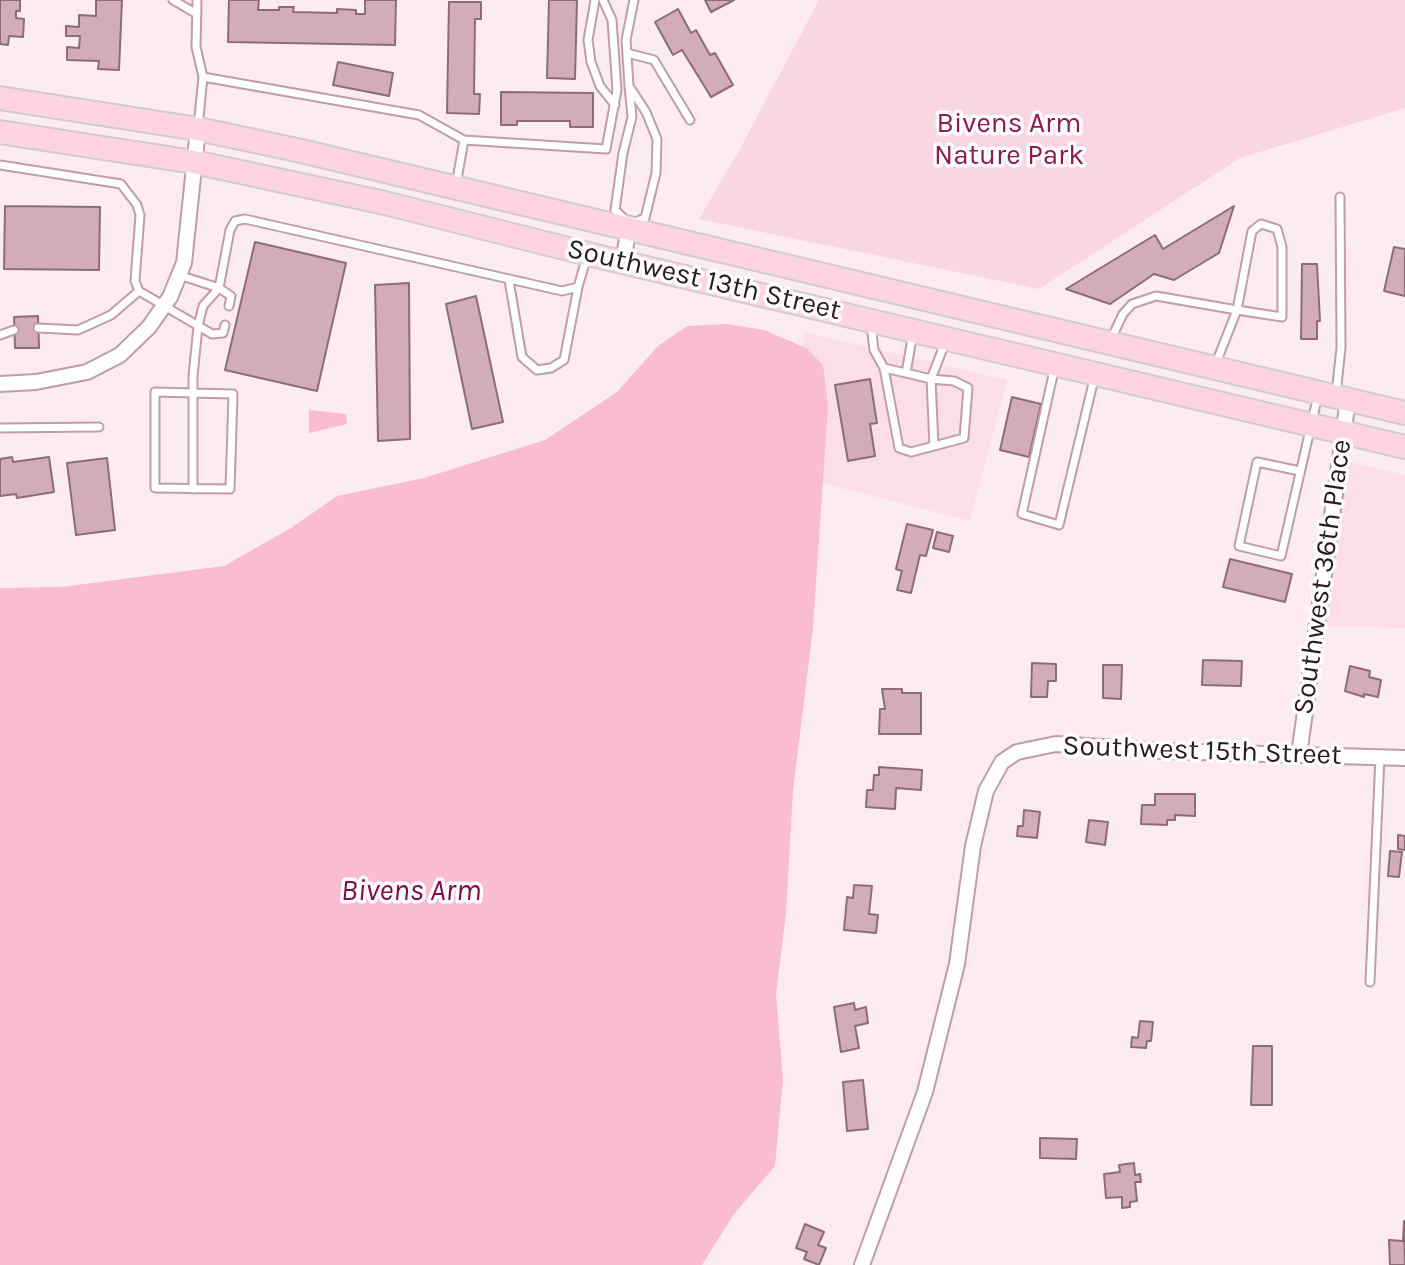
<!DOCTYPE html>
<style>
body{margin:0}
canvas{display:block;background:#fcecf1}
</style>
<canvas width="1405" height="1265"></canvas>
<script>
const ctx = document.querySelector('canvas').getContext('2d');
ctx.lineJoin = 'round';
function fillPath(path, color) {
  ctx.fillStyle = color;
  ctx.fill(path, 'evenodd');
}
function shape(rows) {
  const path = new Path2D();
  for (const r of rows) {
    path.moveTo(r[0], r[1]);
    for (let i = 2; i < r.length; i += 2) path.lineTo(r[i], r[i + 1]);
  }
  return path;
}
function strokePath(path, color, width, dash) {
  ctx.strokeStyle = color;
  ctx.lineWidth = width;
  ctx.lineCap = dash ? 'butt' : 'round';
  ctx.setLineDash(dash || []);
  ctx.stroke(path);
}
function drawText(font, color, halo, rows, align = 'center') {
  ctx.font = font + ' Karla,sans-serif';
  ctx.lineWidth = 7;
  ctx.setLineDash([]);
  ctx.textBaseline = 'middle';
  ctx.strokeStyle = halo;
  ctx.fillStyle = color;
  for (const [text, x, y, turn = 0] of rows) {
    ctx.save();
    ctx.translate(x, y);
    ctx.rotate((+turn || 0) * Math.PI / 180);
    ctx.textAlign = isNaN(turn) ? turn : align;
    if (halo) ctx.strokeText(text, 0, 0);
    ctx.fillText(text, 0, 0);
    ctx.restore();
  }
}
const built = shape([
 [805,332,1007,380,970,521,799,477,802,356],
 [1347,461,1405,475,1405,628,1318,626]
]);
const green = shape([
 [819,0,1405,0,1405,108,1240,158,1039,289,699,219,740,149]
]);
const water = shape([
 [728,324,764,330,806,348,823,365,828,406,813,628,793,791,786,913,776,994,783,1079,775,1166,734,1214,702,1265,0,1265,0,588,61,587,224,566,291,528,337,496,424,478,545,440,617,392,658,346,687,326],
 [309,410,346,414,347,424,309,433]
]);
const building = shape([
 [0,0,20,0,20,11,16,11,16,18,24,19,23,37,9,36,8,45,0,44,0,0],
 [96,0,122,0,119,70,98,69,99,61,67,60,67,47,79,48,80,36,66,36,66,26,79,27,79,15,96,16,96,0],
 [229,0,259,0,258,10,279,10,279,7,294,7,293,12,337,13,337,9,356,10,356,14,365,14,365,0,396,0,395,45,228,42,229,0],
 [549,0,577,0,575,79,547,78,549,0],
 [705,0,734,0,711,12,705,0],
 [449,2,481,2,481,19,475,19,474,94,480,94,479,114,447,113,449,2],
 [678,9,691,33,696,30,710,55,715,53,733,85,711,97,682,50,673,55,655,22,678,9],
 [338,62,393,73,389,96,333,85,338,62],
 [501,92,593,93,593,127,570,127,570,121,517,121,517,125,501,125,501,92],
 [5,206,100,207,99,270,4,269,5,206],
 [1234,206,1219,253,1174,280,1154,274,1110,304,1066,289,1155,235,1163,249,1234,206],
 [255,242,346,263,317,391,225,370,255,242],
 [1394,247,1405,249,1405,296,1384,291,1394,247],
 [1302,264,1317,264,1320,321,1317,321,1317,339,1301,339,1302,264],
 [409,283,410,439,378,441,375,285,409,283],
 [476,296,503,422,472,429,446,304,476,296],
 [38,316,39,348,15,348,14,317,38,316],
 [870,379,877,423,870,424,875,456,848,461,835,385,870,379],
 [1012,397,1041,404,1029,457,1000,450,1012,397],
 [12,457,13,462,49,457,54,492,17,498,16,494,0,496,0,459,12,457],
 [107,458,115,530,76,535,67,463,107,458],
 [907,524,933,530,926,556,920,555,911,593,897,590,902,571,896,569,907,524],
 [937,532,953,536,949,552,933,548,937,532],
 [1230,559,1292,574,1285,602,1223,587,1230,559],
 [1203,660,1242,661,1241,686,1202,685,1203,660],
 [1032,663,1056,664,1056,681,1048,681,1047,697,1031,697,1032,663],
 [1103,665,1122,665,1121,699,1103,698,1103,665],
 [1350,666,1370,671,1369,677,1381,680,1378,697,1364,694,1364,697,1345,691,1350,666],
 [882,689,902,689,902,693,921,693,921,734,879,734,880,709,885,709,882,689],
 [879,767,922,770,921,790,896,788,895,809,866,807,867,790,873,790,874,775,879,775,879,767],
 [1155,794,1195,794,1195,816,1175,815,1175,820,1167,820,1167,825,1141,824,1142,805,1155,805,1155,794],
 [1024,810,1040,812,1037,838,1017,836,1018,826,1023,826,1024,810],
 [1089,820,1108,822,1105,845,1086,842,1089,820],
 [1398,835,1405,836,1405,850,1398,849,1398,835],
 [1390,851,1402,852,1399,877,1388,876,1390,851],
 [854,885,872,886,869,914,878,915,876,933,844,930,847,897,853,898,854,885],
 [854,1003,855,1010,866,1007,868,1023,855,1026,859,1048,841,1052,834,1007,854,1003],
 [1140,1021,1153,1022,1151,1041,1147,1041,1146,1048,1131,1047,1132,1037,1138,1038,1140,1021],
 [1253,1046,1272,1046,1272,1105,1251,1105,1253,1046],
 [863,1080,868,1129,847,1131,843,1082,863,1080],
 [1040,1138,1077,1139,1076,1159,1040,1158,1040,1138],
 [1134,1163,1135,1175,1140,1174,1141,1182,1135,1182,1137,1201,1130,1202,1130,1207,1122,1208,1122,1197,1106,1198,1104,1174,1120,1172,1119,1165,1134,1163],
 [1404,1221,1405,1265,1390,1265,1389,1240,1403,1241,1404,1221],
 [805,1224,824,1232,818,1245,826,1248,819,1265,804,1259,807,1252,796,1248,805,1224]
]);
const service = shape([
 [173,0,197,14],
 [197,0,196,47,203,77,419,115,464,140,606,149,617,90,612,20,603,0],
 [595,0,588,40,591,62,600,86,615,105],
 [627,53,654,60,690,120],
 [629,86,646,112,657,139,656,173,645,218,630,224,615,210,623,153,632,117,629,86,626,40,634,0],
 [198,127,203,77],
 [0,165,121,184,137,205,140,215,135,281,139,291,212,334,223,333,225,325],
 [456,185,464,140],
 [179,275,219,288,231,296,229,306],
 [509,280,522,357,537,370,551,368,564,360,578,287],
 [871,325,874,350,884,368,899,448,911,452,934,446,964,438,968,388,954,381,931,379,934,446],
 [38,328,78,330,111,315,139,291],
 [913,333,906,373,931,379,945,343],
 [0,335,14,330],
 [1110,341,1123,314,1132,304,1156,296,1237,310,1282,317,1282,247,1277,229,1261,224,1252,231,1237,310,1216,363],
 [1055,366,1022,514,1059,525,1095,375],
 [884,368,906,373],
 [155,392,233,394,230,489,155,488,155,392],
 [1336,394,1341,348,1340,197],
 [0,428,99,427],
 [1300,471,1257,462,1239,546,1281,556,1318,395],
 [193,489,193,376,198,326,203,306,219,288,230,230,235,221,245,219,562,291,578,287,587,256],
 [1370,982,1380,757]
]);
const minor = shape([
 [623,260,630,224],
 [0,384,36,382,87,372,120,355,149,327,170,297,184,263,198,129],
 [1299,755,1348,400],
 [862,1265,925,1092,957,964,973,846,986,791,1002,762,1017,752,1056,744,1162,751,1405,758]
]);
const primary = shape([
 [0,98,198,129,297,150,1405,413],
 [0,132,194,162,385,203,588,254,1405,447]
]);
const parkNames = [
 ["Bivens Arm",1009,124],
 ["Nature Park",1009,156]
];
const streetNames = [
 ["Southwest 13th Street",704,280,13],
 ["Southwest 36th Place",1323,577,-82],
 ["Southwest 15th Street",1202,751,2]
];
const waterNames = [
 ["Bivens Arm",411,891]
];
fillPath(built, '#fbdee8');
fillPath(green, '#fad6e2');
fillPath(water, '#f9bcd1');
fillPath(building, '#d2adb9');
strokePath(building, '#8d6c77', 2);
strokePath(service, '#c19da9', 11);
strokePath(minor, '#c19da9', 18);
strokePath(primary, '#d0cdce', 26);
strokePath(service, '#fff', 7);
strokePath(minor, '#fff', 14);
strokePath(primary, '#fed4e3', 22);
drawText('28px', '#8c1b52', '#fefefe', parkNames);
drawText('28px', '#281a1f', '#fefefe', streetNames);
drawText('italic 30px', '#800b48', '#fefefe', waterNames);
</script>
